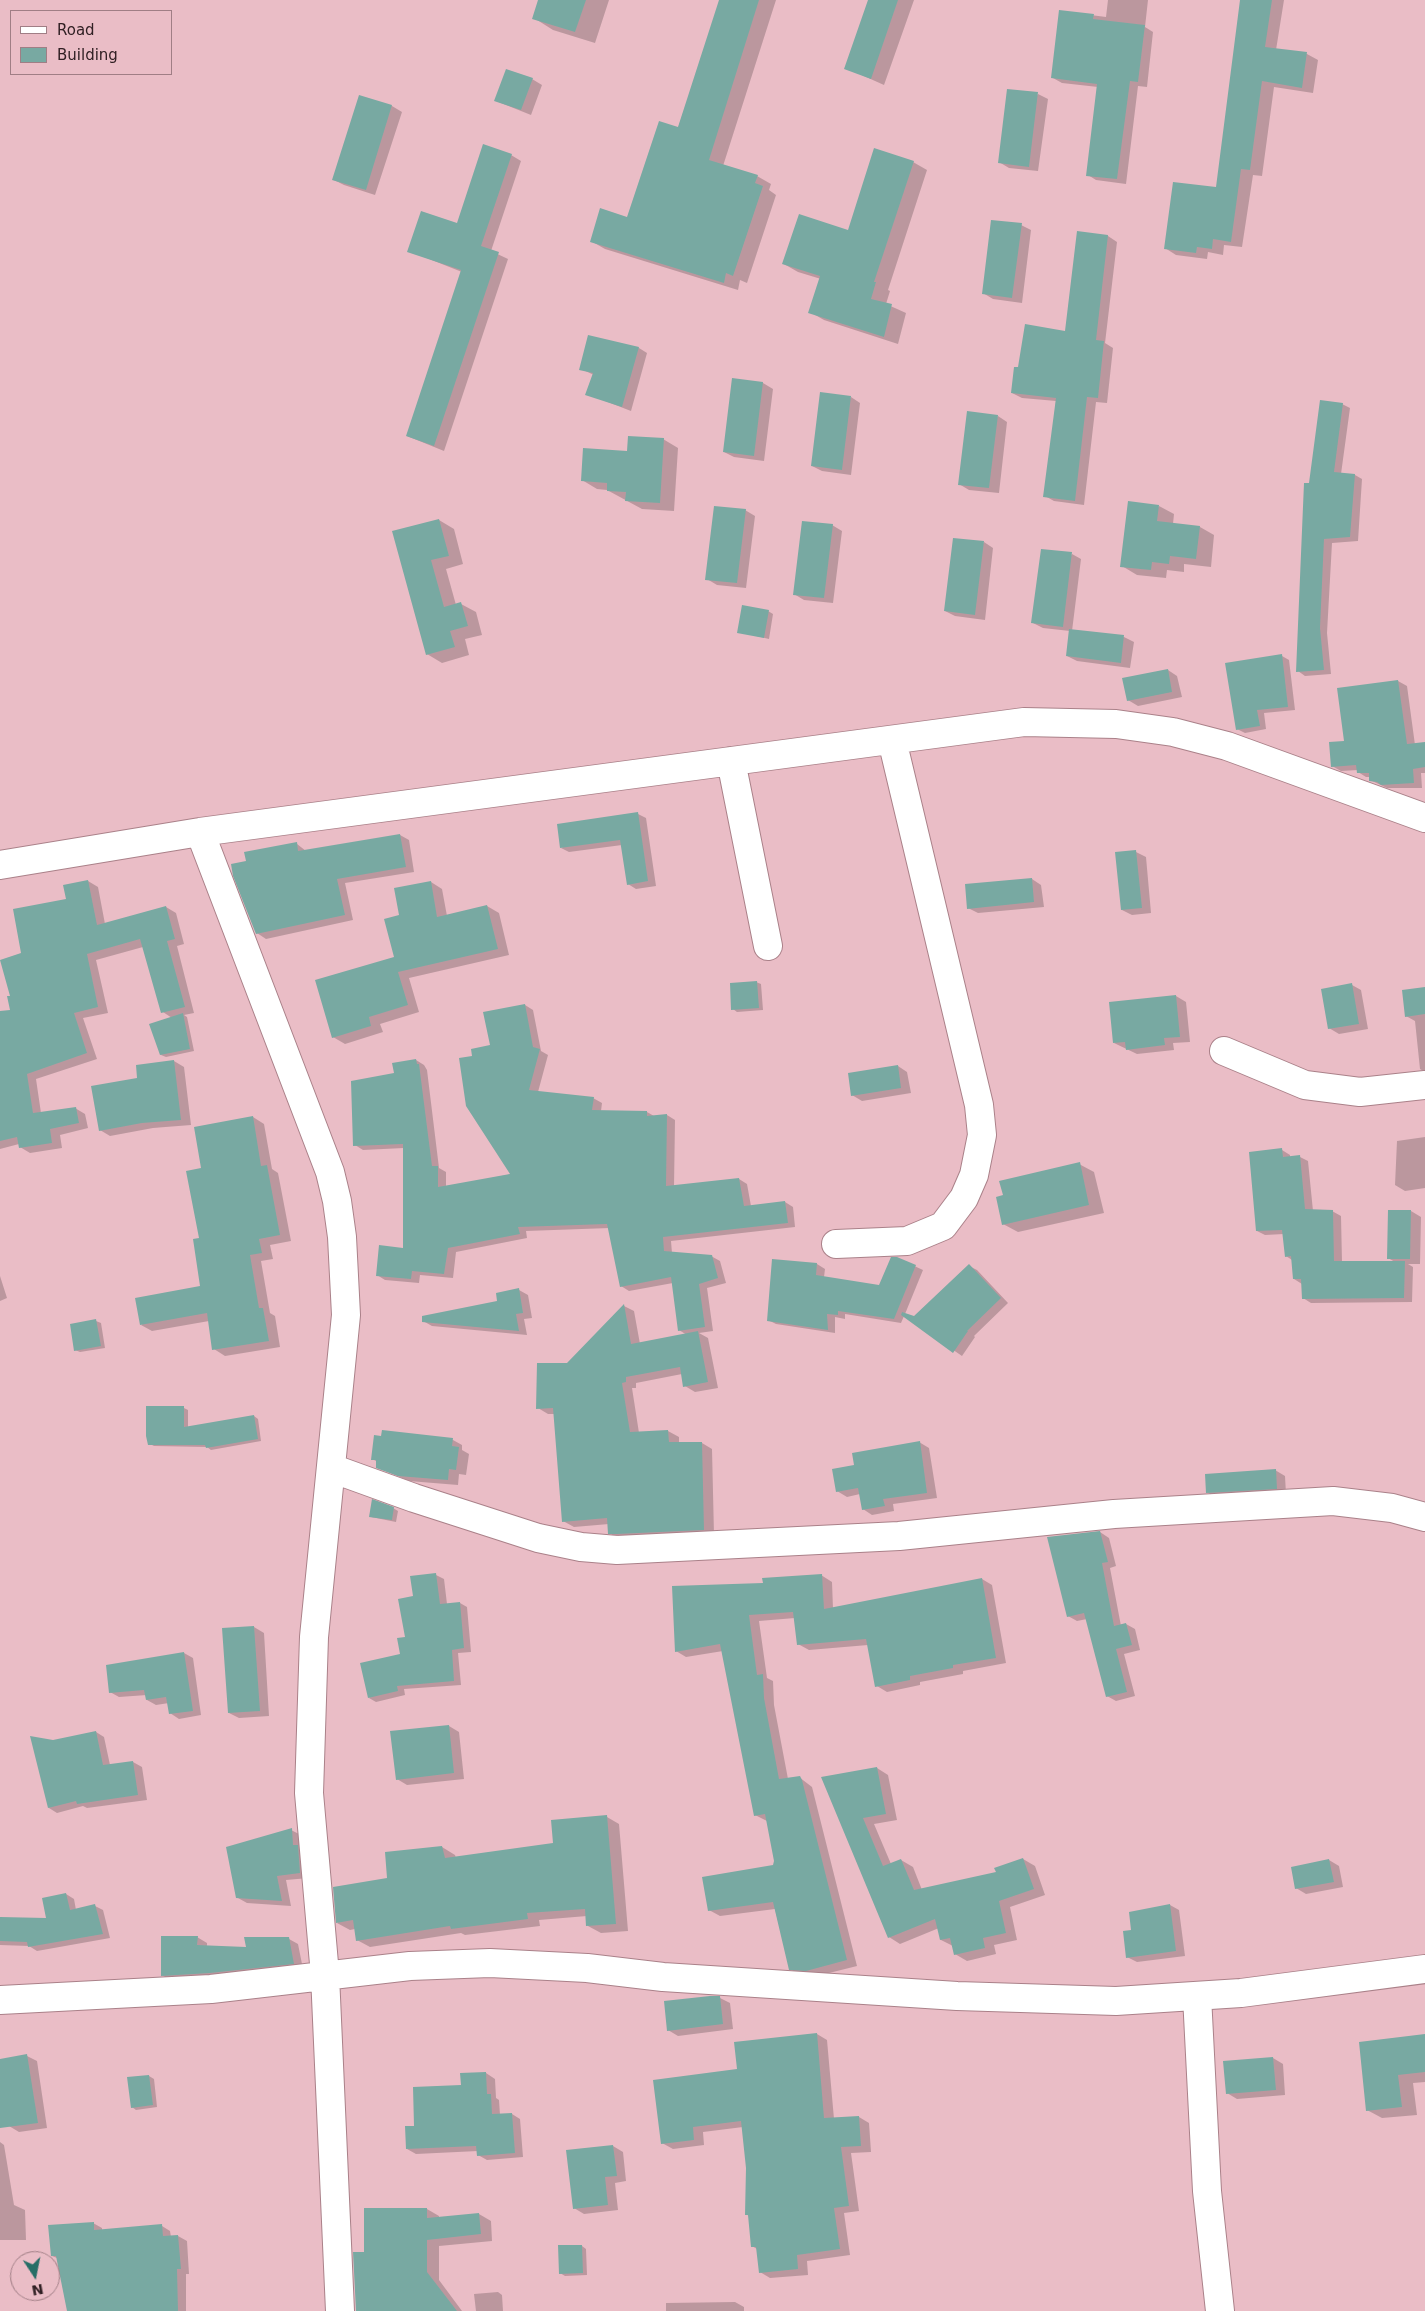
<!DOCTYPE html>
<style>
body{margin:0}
#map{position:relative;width:1425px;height:2311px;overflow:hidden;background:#eabdc6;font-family:"DejaVu Sans",sans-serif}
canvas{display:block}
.legend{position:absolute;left:10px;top:10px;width:162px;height:65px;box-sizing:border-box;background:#eabdc6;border:1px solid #a07e85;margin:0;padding:6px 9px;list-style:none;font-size:15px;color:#312024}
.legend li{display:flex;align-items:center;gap:10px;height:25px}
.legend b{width:25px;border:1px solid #a07e85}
.north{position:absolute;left:10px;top:2251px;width:50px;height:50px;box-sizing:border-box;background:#eabdc6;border:1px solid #a07e85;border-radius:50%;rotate:169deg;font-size:14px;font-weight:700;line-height:20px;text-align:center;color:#312024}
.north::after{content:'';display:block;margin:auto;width:18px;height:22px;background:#266e67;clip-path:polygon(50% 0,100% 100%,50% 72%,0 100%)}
</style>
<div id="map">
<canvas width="1425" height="2311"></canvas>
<ul class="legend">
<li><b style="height:6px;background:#fff"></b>Road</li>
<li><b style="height:14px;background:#78a9a2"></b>Building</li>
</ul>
<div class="north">N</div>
</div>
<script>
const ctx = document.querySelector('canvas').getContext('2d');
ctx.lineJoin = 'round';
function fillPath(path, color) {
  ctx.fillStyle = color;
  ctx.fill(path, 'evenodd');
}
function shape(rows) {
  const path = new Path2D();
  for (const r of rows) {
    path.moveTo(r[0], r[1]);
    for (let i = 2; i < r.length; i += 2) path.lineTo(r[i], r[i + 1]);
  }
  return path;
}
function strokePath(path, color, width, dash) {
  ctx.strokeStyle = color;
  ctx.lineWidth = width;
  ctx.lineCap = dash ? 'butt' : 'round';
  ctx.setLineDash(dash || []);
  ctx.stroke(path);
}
const shadow = shape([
 [540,0,609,0,595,43,553,30,534,18],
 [721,0,776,0,723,166,757,176,771,184,769,190,776,195,747,283,740,280,738,290,605,249,591,241,628,218,678,128],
 [870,0,914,0,884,85,846,68],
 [1108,0,1148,0,1145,27,1153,32,1147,87,1138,86,1126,184,1096,180,1088,175,1098,87,1062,83,1053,78,1060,11,1106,17],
 [1242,0,1284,0,1276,50,1307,54,1318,60,1313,93,1274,87,1262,176,1253,175,1242,247,1224,245,1223,255,1208,252,1207,259,1176,255,1165,248,1217,189],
 [532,79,542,85,531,115,496,101],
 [1038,94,1048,99,1038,171,1009,168,999,162],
 [360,96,392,106,402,112,375,195,344,185,334,180],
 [511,155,521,161,491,251,508,259,444,451,407,436,462,272,409,251,458,225],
 [913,162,927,170,888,290,890,291,886,304,906,313,898,344,824,320,810,312,821,279,798,272,784,264,848,231],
 [1021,225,1031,230,1022,303,993,299,983,293],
 [1078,233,1108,236,1117,242,1105,343,1113,348,1107,403,1096,402,1084,505,1054,501,1045,496,1056,401,1022,398,1012,393,1019,368,1066,333],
 [589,336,639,348,647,353,631,411,587,394,594,375,581,369],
 [733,380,763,383,773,389,764,461,734,457,724,452],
 [851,397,860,403,851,475,822,471,812,466],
 [1342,404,1350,408,1341,474,1355,475,1362,479,1358,541,1332,543,1327,633,1331,674,1305,676,1298,671,1310,485],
 [998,416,1007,422,999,493,969,490,959,484],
 [663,439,678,448,674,511,642,509,607,490,597,489,582,480,628,452],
 [1159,506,1174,514,1173,524,1200,527,1214,535,1211,567,1184,564,1184,572,1167,570,1166,578,1137,575,1122,566],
 [745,510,755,516,746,588,717,585,707,579],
 [439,520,454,529,463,564,446,569,456,605,461,604,476,612,482,635,465,639,469,655,442,663,427,654,394,532],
 [832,525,842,531,833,603,804,600,794,594],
 [984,542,993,548,985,620,955,616,945,611],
 [1072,554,1081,559,1072,631,1124,637,1134,642,1130,668,1077,661,1067,656,1070,631,1043,628,1033,623],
 [768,611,773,614,769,639,739,632],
 [1282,656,1289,660,1295,710,1264,713,1266,729,1245,733,1237,729],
 [1168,670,1177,676,1182,697,1138,706,1128,700],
 [1398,681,1407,686,1415,745,1425,743,1425,773,1421,773,1422,788,1387,788,1370,780,1370,777,1366,777,1358,772,1358,770,1341,771,1332,766,1346,742,1338,689],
 [638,814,646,818,656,886,636,889,628,884,622,845,569,852,561,848],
 [400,835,409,840,414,872,345,883,353,920,266,939,257,933,248,862,297,844,306,851],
 [1136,852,1146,857,1151,913,1132,915,1122,910],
 [1032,879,1041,885,1044,907,978,913,968,908],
 [88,881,98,887,105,924,166,907,176,913,184,944,177,946,194,1013,184,1015,187,1017,194,1051,166,1057,161,1055,172,1018,163,1012,143,947,96,960,108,1013,83,1018,97,1059,36,1079,41,1113,75,1108,85,1114,88,1128,60,1135,62,1148,30,1153,20,1147,19,1144,0,1149,0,1087,21,1049,11,996,23,954,67,900],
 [431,882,442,889,447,916,487,906,499,913,509,955,409,978,419,1012,380,1024,383,1032,345,1044,333,1037,395,958],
 [756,982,761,984,763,1010,737,1012,733,1009],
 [1352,985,1361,990,1368,1029,1339,1034,1329,1028],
 [1425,988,1425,1072,1420,1069,1415,1021,1406,1016],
 [1176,996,1186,1002,1190,1042,1173,1043,1174,1050,1137,1054,1114,1043],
 [525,1005,533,1010,541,1051,548,1055,538,1092,593,1098,602,1103,601,1111,647,1112,654,1116,667,1115,675,1120,674,1187,739,1179,747,1184,751,1206,785,1202,793,1207,795,1227,671,1241,672,1253,711,1256,720,1261,726,1283,707,1288,713,1331,699,1333,708,1338,718,1388,695,1392,685,1386,682,1374,636,1383,636,1388,632,1388,639,1433,668,1431,679,1437,679,1443,702,1443,712,1449,714,1535,620,1539,609,1533,609,1524,574,1527,563,1521,555,1414,548,1414,538,1408,567,1364,624,1306,634,1311,640,1344,687,1335,679,1330,673,1283,629,1291,621,1286,610,1228,526,1231,527,1238,456,1252,453,1278,420,1275,419,1283,385,1280,377,1275,405,1250,404,1148,363,1150,355,1145,395,1074,416,1060,424,1065,427,1070,439,1168,446,1172,446,1187,512,1174,473,1057,491,1047],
 [174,1061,184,1067,191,1125,153,1128,110,1136,100,1130,139,1079,137,1066],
 [898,1066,907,1072,911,1093,862,1101,852,1095],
 [253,1117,264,1124,272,1169,278,1173,291,1241,270,1245,273,1259,261,1261,270,1313,275,1316,280,1347,225,1356,214,1349,209,1321,152,1331,141,1325,202,1287,202,1169],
 [1425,1137,1425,1188,1405,1191,1395,1185,1397,1141],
 [1282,1150,1290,1155,1290,1157,1300,1157,1308,1161,1313,1211,1332,1211,1341,1216,1342,1262,1395,1262,1388,1258,1411,1211,1421,1217,1420,1264,1408,1264,1413,1267,1412,1302,1311,1303,1303,1298,1302,1284,1294,1279,1292,1260,1286,1256,1284,1234,1265,1235,1257,1231],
 [1079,1164,1094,1172,1104,1213,1018,1232,1003,1224],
 [897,1258,923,1270,905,1314,915,1317,969,1266,977,1270,1008,1303,974,1336,975,1337,962,1356,904,1316,901,1323,845,1314,845,1319,835,1317,835,1333,776,1324,768,1320,773,1261,817,1264,825,1269,824,1277,880,1286],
 [0,1276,7,1298,0,1301],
 [519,1290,528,1295,532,1318,524,1319,527,1335,432,1326,423,1321,499,1302],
 [96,1321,101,1323,105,1348,80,1352,75,1350],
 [184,1408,188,1410,188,1427,254,1416,258,1419,261,1441,211,1450,207,1447,154,1446,150,1444],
 [453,1440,462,1445,462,1450,469,1454,466,1475,459,1474,458,1485,409,1481,377,1467,378,1462,372,1459],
 [919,1442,929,1448,937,1498,893,1504,894,1511,872,1515,863,1509,860,1494,847,1497,837,1491,856,1466],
 [1275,1470,1285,1476,1286,1494,1217,1498,1207,1492],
 [393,1508,398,1511,396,1522,371,1517],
 [1100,1532,1109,1538,1116,1566,1110,1568,1121,1626,1126,1624,1135,1629,1140,1650,1124,1654,1135,1696,1116,1701,1107,1696,1087,1619,1077,1621,1068,1616],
 [436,1575,444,1579,447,1604,460,1603,467,1607,471,1652,458,1653,461,1685,404,1689,405,1695,376,1702,369,1698,401,1655,406,1638,414,1597,412,1578],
 [821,1575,832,1582,833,1609,982,1579,992,1585,1006,1663,963,1671,963,1674,920,1682,920,1685,887,1692,877,1686,868,1645,809,1650,798,1644,795,1618,759,1621,767,1678,773,1681,774,1705,788,1779,799,1777,812,1787,857,1966,817,1976,801,1975,790,1969,775,1909,720,1916,709,1910,774,1866,775,1861,767,1821,755,1815,723,1651,686,1657,676,1651,764,1584],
 [254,1627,264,1633,269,1716,239,1718,229,1713,224,1629],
 [184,1653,193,1658,201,1715,179,1719,170,1713,169,1703,156,1705,147,1700,147,1695,119,1697,110,1692],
 [449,1726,459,1732,464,1779,407,1785,397,1779],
 [96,1732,104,1737,110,1765,133,1762,142,1767,147,1800,87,1808,83,1806,57,1813,49,1808,53,1741],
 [877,1768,888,1775,897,1820,874,1824,891,1864,901,1860,913,1867,922,1890,998,1873,1023,1859,1035,1866,1045,1895,1010,1907,1017,1940,994,1945,996,1954,967,1961,955,1954,953,1946,941,1940,939,1928,900,1944,889,1937,823,1778],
 [607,1817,619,1824,628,1931,601,1933,588,1926,587,1916,539,1920,540,1926,465,1935,461,1933,370,1947,357,1940,355,1929,350,1930,337,1923,388,1879,442,1847,455,1855,456,1858,554,1844],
 [291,1830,301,1835,309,1878,286,1880,291,1906,247,1903,238,1898],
 [1329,1860,1339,1866,1343,1887,1306,1894,1296,1888],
 [66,1894,74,1899,76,1910,95,1906,103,1910,110,1938,37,1951,29,1946,0,1945,0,1920,47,1920],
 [1170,1905,1179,1910,1185,1956,1137,1962,1127,1957,1133,1931],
 [197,1937,207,1943,207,1947,247,1948,289,1939,298,1944,303,1969,171,1981,162,1975],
 [720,1998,730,2003,733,2029,678,2036,668,2030],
 [817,2034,827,2040,834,2119,859,2117,869,2123,871,2152,851,2153,859,2211,844,2213,850,2255,807,2261,808,2275,770,2278,760,2272,757,2249,752,2246,749,2216,746,2214,747,2168,743,2127,703,2132,704,2145,673,2149,662,2143,738,2070],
 [1425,2036,1425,2082,1413,2083,1417,2115,1382,2118,1367,2110],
 [27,2056,37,2061,47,2128,19,2132,9,2126,0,2060],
 [1273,2058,1283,2064,1285,2095,1237,2099,1227,2093,1224,2062],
 [486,2073,495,2079,496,2098,499,2100,500,2115,512,2114,520,2119,523,2157,487,2160,478,2155,478,2151,416,2154,407,2149,462,2086],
 [149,2076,154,2079,157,2107,136,2110,132,2107],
 [0,2142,4,2145,14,2205,25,2210,26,2240,0,2240],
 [613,2146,623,2152,626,2181,615,2183,618,2210,584,2214,574,2208],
 [365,2209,427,2209,439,2216,439,2218,479,2214,491,2221,492,2241,439,2246,439,2280,462,2311,357,2311,365,2254],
 [93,2223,102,2228,102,2230,162,2226,170,2231,171,2237,178,2236,187,2241,189,2274,186,2274,186,2311,68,2311,57,2258,52,2256],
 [582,2246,586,2249,587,2275,565,2276,560,2273],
 [498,2292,502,2295,503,2311,476,2311,474,2294],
 [735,2302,744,2307,744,2311,666,2311,666,2303]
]);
const building = shape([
 [538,0,586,0,575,32,532,19],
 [719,0,759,0,709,160,758,175,755,183,763,186,733,276,726,273,724,283,590,242,600,208,627,217,659,121,678,127],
 [868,0,898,0,871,79,844,69],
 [1240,0,1272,0,1265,47,1307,52,1302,88,1262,81,1250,170,1241,169,1231,242,1213,239,1212,249,1197,247,1196,253,1164,249,1173,182,1216,187],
 [1059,10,1094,14,1093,19,1145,25,1138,82,1130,81,1117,179,1086,176,1097,84,1051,78],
 [506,69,533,78,521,110,494,101],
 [1007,89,1038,92,1029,167,998,163],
 [359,95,392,105,366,190,332,180],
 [483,144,512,154,481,246,499,252,434,446,406,436,461,270,407,252,421,211,457,223],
 [874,148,914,161,874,282,876,282,871,299,892,304,884,337,808,313,820,276,782,264,799,214,848,230],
 [991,220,1022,223,1012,298,982,294],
 [1077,231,1108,235,1096,340,1104,341,1098,398,1087,397,1075,501,1043,497,1056,398,1011,393,1014,367,1018,367,1025,324,1065,331],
 [588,335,639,347,622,407,585,395,593,373,579,370],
 [732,378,763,382,754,456,723,452],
 [820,392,851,396,842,470,811,466],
 [1320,400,1343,403,1334,472,1355,474,1350,537,1324,539,1320,628,1324,670,1296,672,1304,483,1309,483],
 [967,411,998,415,989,488,958,485],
 [628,436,664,438,660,503,625,501,626,492,607,491,607,483,581,481,583,448,627,451],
 [1128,501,1159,505,1157,521,1200,526,1196,559,1170,556,1169,564,1152,562,1151,570,1120,567],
 [714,506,746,509,737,583,705,580],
 [439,519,449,556,431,560,444,607,461,602,468,626,450,631,455,647,426,655,392,531],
 [802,521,833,524,824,598,793,595],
 [953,538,984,541,975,615,944,611],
 [1041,549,1072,552,1063,627,1031,623],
 [742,605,769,610,764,638,737,633],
 [1069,629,1124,635,1121,663,1066,656],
 [1282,654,1288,707,1257,710,1260,726,1236,730,1225,663],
 [1168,669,1172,692,1127,701,1122,678],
 [1398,680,1407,744,1425,742,1425,767,1413,769,1414,783,1381,785,1377,782,1369,781,1369,773,1357,773,1356,765,1331,767,1329,742,1344,741,1337,688],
 [638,812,648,881,627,885,620,840,560,848,557,824],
 [400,834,406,867,337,879,345,915,256,934,233,876,231,864,246,861,244,852,297,842,298,851],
 [1136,850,1142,908,1121,910,1115,852],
 [1032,878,1034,902,967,909,965,884],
 [88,880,97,925,166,906,175,939,167,941,185,1007,161,1013,140,939,87,954,98,1007,74,1013,87,1053,27,1074,33,1113,76,1107,79,1123,50,1129,52,1143,19,1148,17,1137,0,1141,0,1011,10,1010,7,996,10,996,0,960,21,953,13,909,66,899,63,885],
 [431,881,437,917,487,905,498,949,398,972,408,1005,369,1017,371,1026,332,1038,315,980,394,957,384,919,399,915,394,888],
 [757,981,759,1008,731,1010,730,983],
 [1352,983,1359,1024,1328,1029,1321,989],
 [1425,987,1425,1014,1405,1017,1402,990],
 [1176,995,1180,1037,1164,1038,1165,1045,1126,1050,1125,1042,1113,1043,1109,1002],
 [525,1004,533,1047,540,1049,529,1090,594,1097,592,1110,647,1111,647,1116,667,1114,666,1186,739,1178,744,1206,785,1201,788,1223,663,1237,664,1251,712,1255,718,1278,699,1284,705,1327,678,1331,671,1277,620,1287,607,1224,518,1227,520,1234,448,1248,444,1274,412,1271,411,1279,376,1276,379,1245,403,1248,403,1144,353,1146,351,1081,394,1073,392,1063,416,1059,417,1064,419,1064,432,1166,438,1166,438,1187,510,1174,466,1106,459,1058,472,1056,471,1049,490,1045,483,1012],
 [183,1013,190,1049,160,1055,149,1024],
 [174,1060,181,1120,142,1123,99,1131,91,1086,137,1078,136,1065],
 [898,1065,901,1088,851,1096,848,1073],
 [253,1116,261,1166,267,1165,280,1235,259,1239,262,1253,250,1255,259,1308,263,1308,269,1341,212,1350,207,1313,140,1325,135,1298,200,1286,193,1239,199,1238,186,1171,201,1168,194,1127],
 [1282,1148,1283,1157,1300,1155,1305,1209,1333,1210,1334,1261,1405,1261,1404,1298,1302,1299,1301,1279,1293,1279,1291,1256,1285,1257,1282,1230,1256,1231,1249,1152],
 [1080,1162,1089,1205,1002,1225,996,1197,1003,1195,999,1181],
 [1388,1210,1411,1210,1410,1259,1387,1259],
 [891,1257,897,1257,916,1265,894,1319,838,1311,838,1315,827,1314,828,1330,767,1321,772,1259,817,1263,816,1275,879,1285],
 [969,1264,1001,1298,967,1331,968,1331,953,1353,901,1315,902,1312,914,1316],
 [519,1288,523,1313,516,1314,519,1331,422,1322,422,1316,497,1301,496,1293],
 [624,1304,631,1344,698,1331,708,1382,683,1387,680,1367,626,1377,626,1382,622,1383,630,1432,668,1430,669,1442,702,1442,704,1530,617,1534,608,1534,607,1518,562,1522,553,1408,536,1409,537,1363,567,1363],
 [96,1319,101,1346,74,1351,70,1324],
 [146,1406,184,1406,184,1427,254,1415,258,1439,206,1448,205,1445,148,1445,146,1436],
 [382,1430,453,1438,452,1446,459,1447,456,1470,449,1469,448,1480,398,1476,376,1468,376,1460,371,1460,374,1435,381,1436],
 [920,1441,927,1493,883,1499,885,1506,862,1510,858,1488,836,1492,832,1469,854,1465,852,1453],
 [1276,1469,1277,1489,1206,1493,1205,1474],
 [372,1499,394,1507,392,1520,369,1517],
 [1100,1531,1108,1562,1102,1563,1114,1626,1126,1623,1132,1645,1116,1649,1127,1692,1106,1697,1084,1613,1067,1617,1047,1537],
 [436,1573,440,1604,460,1602,464,1648,452,1650,454,1681,397,1686,398,1691,368,1698,360,1663,400,1654,397,1638,405,1637,398,1599,413,1596,410,1576],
 [822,1574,824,1609,982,1578,996,1658,953,1665,953,1668,910,1676,910,1680,875,1687,866,1639,797,1645,793,1612,749,1615,757,1675,763,1674,764,1698,779,1779,800,1776,802,1780,847,1960,806,1971,789,1970,773,1902,708,1911,702,1877,773,1865,774,1861,765,1814,754,1816,720,1644,675,1652,672,1586,763,1583,762,1578],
 [254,1626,260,1711,228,1713,222,1628],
 [184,1652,193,1711,169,1714,166,1697,146,1700,144,1690,109,1693,106,1665],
 [449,1725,454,1773,396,1780,390,1731],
 [96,1731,103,1765,133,1761,138,1795,77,1804,76,1801,48,1808,30,1736,53,1740],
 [877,1767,886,1814,863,1818,883,1866,901,1859,914,1890,996,1872,994,1868,1023,1858,1034,1889,999,1901,1006,1933,983,1938,985,1948,954,1955,950,1938,940,1940,935,1919,888,1938,821,1777],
 [607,1815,616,1924,586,1926,585,1909,527,1913,528,1919,451,1929,450,1926,356,1941,353,1920,336,1923,333,1887,387,1878,385,1852,442,1846,445,1858,553,1843,551,1820],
 [292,1828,293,1845,298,1845,300,1873,277,1876,282,1901,236,1898,226,1847],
 [1329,1859,1334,1882,1295,1889,1291,1867],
 [66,1893,70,1910,95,1904,103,1934,28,1947,27,1942,0,1941,0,1917,46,1918,42,1898],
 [1170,1904,1176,1951,1126,1958,1123,1931,1131,1930,1129,1912],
 [161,1936,198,1936,197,1945,246,1947,244,1937,289,1937,294,1964,210,1973,161,1976],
 [710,1996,720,1996,723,2024,667,2031,664,2001],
 [817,2033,824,2118,859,2116,861,2146,841,2147,849,2206,834,2208,840,2249,797,2255,798,2269,759,2273,756,2247,751,2247,748,2215,745,2215,746,2168,741,2121,693,2127,694,2140,661,2144,653,2080,737,2069,734,2042],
 [1425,2034,1425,2072,1398,2075,1402,2107,1366,2111,1359,2042],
 [27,2054,38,2123,0,2128,0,2059],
 [1273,2057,1276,2090,1226,2094,1223,2061],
 [486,2072,487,2094,491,2094,492,2114,512,2113,515,2153,477,2156,476,2146,406,2149,405,2126,414,2126,413,2087,461,2085,460,2073],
 [149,2075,153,2105,131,2108,127,2077],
 [613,2145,617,2176,605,2177,608,2205,573,2209,566,2150],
 [364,2208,427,2208,427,2218,479,2213,481,2234,427,2240,427,2272,457,2311,356,2311,353,2252,364,2252],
 [94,2222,94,2230,162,2224,163,2236,178,2235,181,2269,177,2269,178,2311,67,2311,56,2256,51,2256,48,2225],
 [558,2245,582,2245,583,2273,559,2274]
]);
const minor = shape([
 [731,761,768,946],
 [200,832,330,1172,337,1201,342,1237,346,1315,314,1637,309,1793,325,1975,340,2311],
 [0,865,200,832,1024,722,1116,724,1173,732,1227,746,1425,818],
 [1224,1051,1305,1085,1360,1092,1425,1085],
 [836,1244,907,1241,943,1226,964,1198,974,1175,982,1135,979,1105,892,740],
 [331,1468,414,1498,538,1538,581,1547,617,1550,899,1536,1114,1514,1333,1501,1392,1508,1425,1517],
 [1197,1996,1207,2191,1220,2311],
 [0,2000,211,1989,410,1966,490,1963,587,1968,663,1977,957,1996,1116,2001,1241,1993,1425,1969]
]);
fillPath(shadow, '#0003');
fillPath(building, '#78a9a2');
strokePath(minor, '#aa8189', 30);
strokePath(minor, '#fff', 28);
</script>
